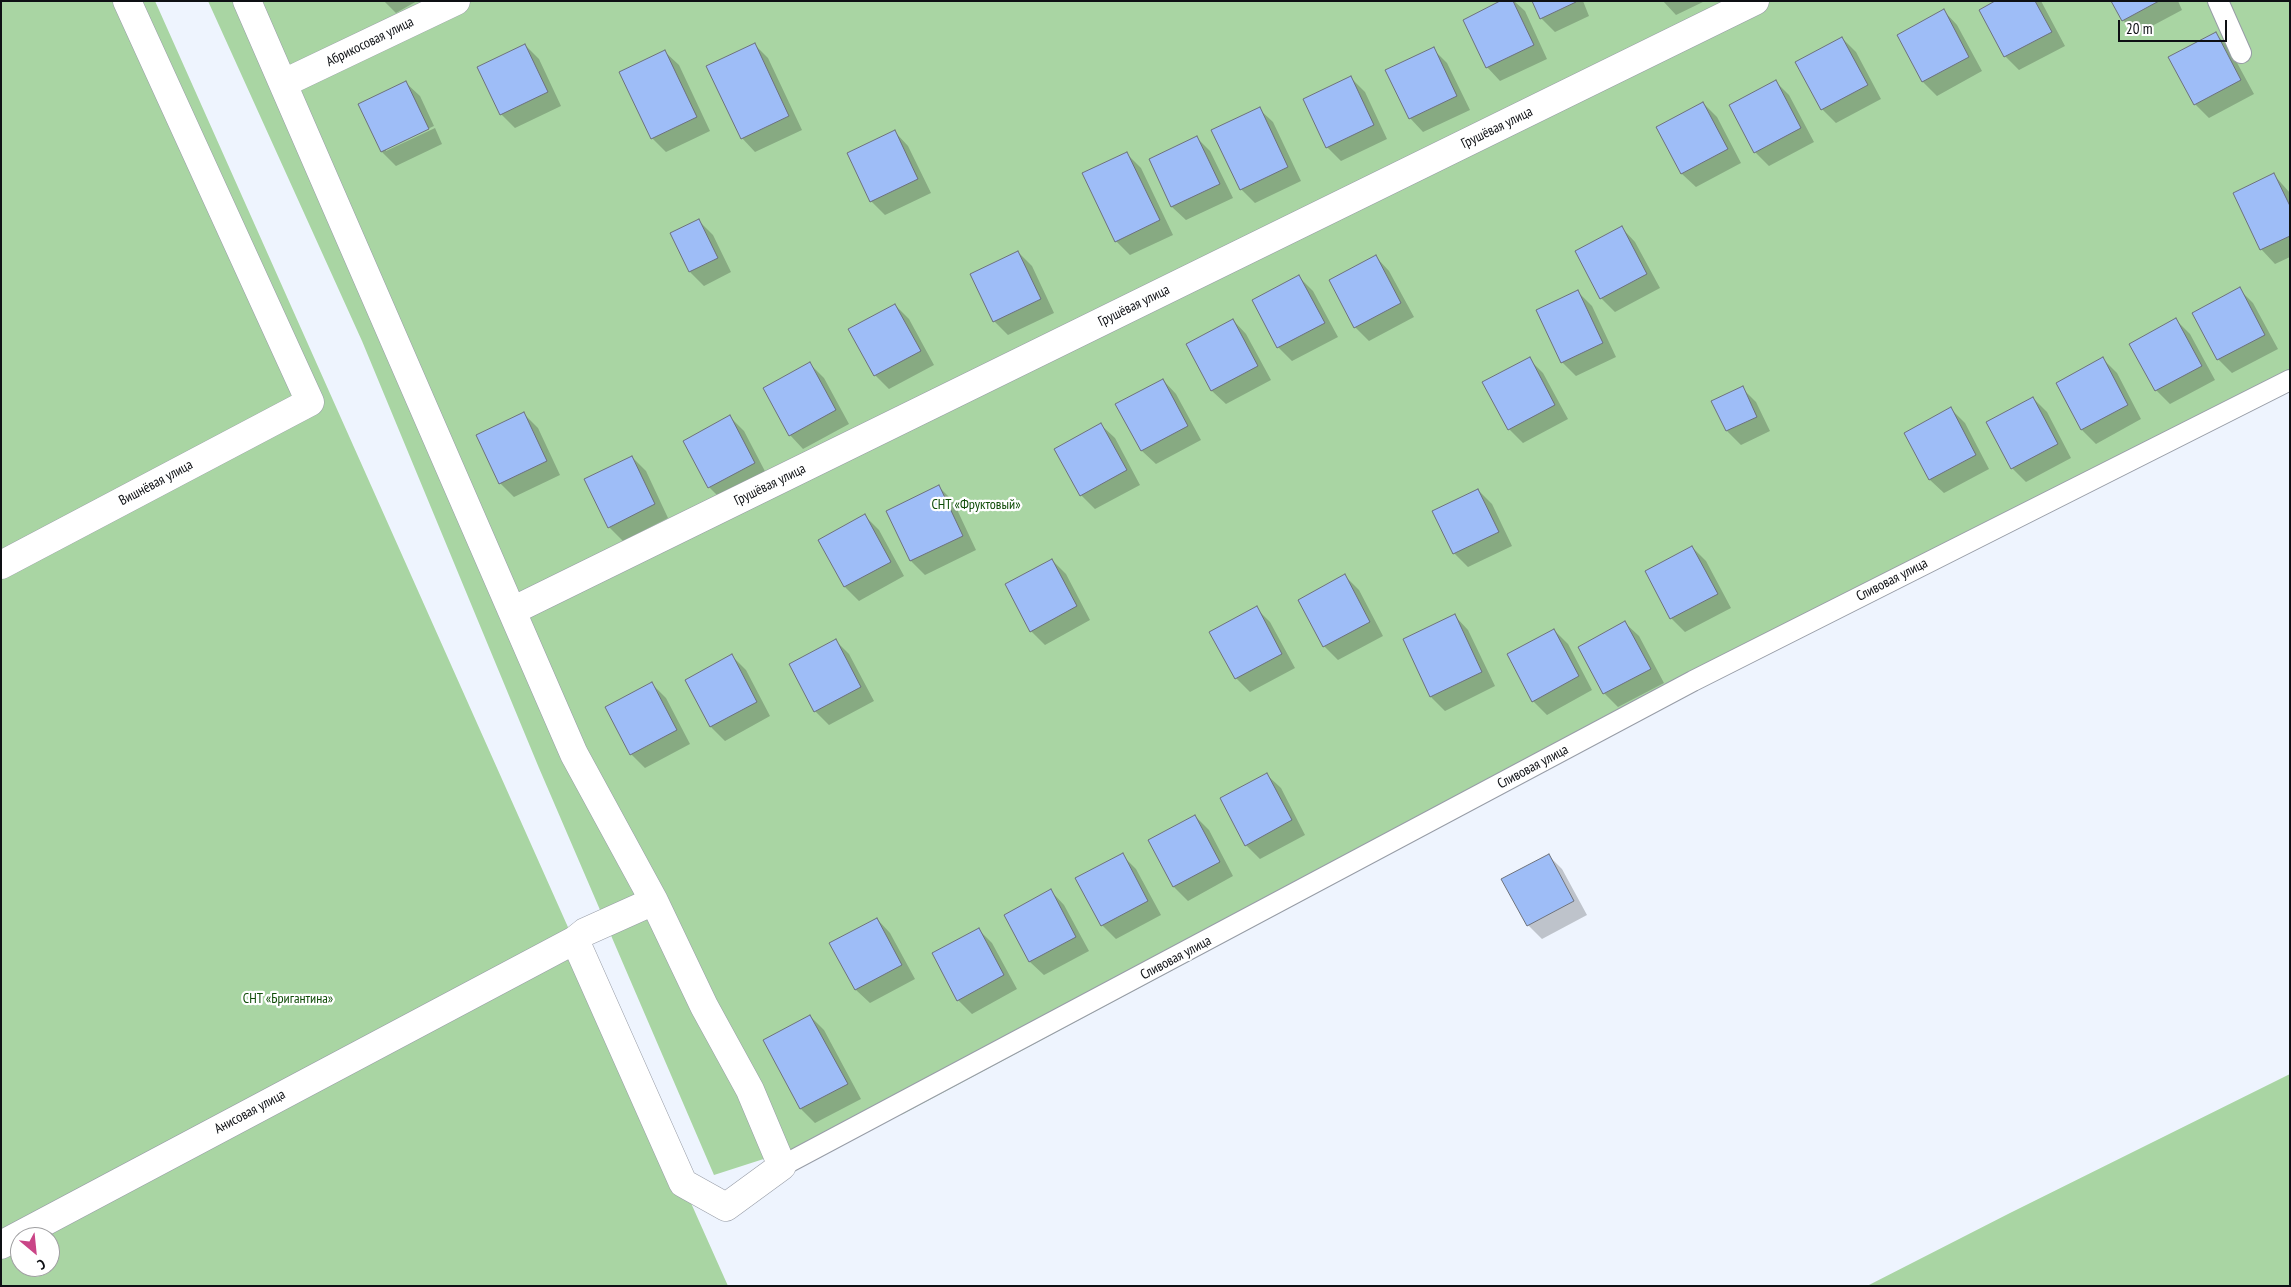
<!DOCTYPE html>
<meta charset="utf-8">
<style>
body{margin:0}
#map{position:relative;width:2291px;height:1287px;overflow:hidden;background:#eef4fe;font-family:"PT Sans Narrow",sans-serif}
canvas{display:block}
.frame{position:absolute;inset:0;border:2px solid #0e1014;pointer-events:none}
.north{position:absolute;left:10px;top:1227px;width:50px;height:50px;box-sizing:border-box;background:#fff;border:1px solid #9f9fa1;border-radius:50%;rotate:152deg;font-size:14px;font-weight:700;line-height:20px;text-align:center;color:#0e1014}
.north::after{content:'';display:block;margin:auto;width:18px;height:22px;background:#ca4587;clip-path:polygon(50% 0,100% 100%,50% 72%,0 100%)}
.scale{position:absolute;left:2118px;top:20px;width:109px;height:22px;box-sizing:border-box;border:2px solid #0e1014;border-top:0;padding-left:6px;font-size:15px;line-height:18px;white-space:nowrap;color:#0e1014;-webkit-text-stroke:4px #fff;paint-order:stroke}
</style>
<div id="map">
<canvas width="2291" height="1287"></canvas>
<div class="frame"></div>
<div class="north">С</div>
<div class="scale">20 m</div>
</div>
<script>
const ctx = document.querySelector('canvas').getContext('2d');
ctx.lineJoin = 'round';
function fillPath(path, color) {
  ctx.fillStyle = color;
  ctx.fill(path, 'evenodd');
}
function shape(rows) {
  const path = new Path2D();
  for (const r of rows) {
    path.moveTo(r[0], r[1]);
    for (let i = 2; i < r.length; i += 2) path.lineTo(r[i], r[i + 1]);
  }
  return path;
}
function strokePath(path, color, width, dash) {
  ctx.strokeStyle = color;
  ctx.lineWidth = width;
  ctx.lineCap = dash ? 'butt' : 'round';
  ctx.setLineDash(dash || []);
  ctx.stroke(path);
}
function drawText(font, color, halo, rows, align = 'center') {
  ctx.font = font + ' "PT Sans Narrow",sans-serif';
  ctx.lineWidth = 4.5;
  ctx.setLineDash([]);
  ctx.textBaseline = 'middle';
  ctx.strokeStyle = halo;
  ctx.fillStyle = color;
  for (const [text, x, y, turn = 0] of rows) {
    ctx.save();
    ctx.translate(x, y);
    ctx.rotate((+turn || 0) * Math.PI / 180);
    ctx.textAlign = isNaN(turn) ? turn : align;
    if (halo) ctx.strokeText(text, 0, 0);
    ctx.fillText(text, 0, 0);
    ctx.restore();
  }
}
const green = shape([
 [1,1,155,1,728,1286,1,1286],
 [20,1237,50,1237,50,1267,20,1267],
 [208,1,2290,1,2290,384,2070,491,903,1114,714,1175,539,768,362,341],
 [2290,1074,2290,1286,1867,1286,2010,1213]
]);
const shadow = shape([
 [384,1,417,1,396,13],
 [1503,1,1514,1,1525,11,1547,59,1500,81,1487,67],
 [1533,1,1583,1,1589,16,1555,32,1541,18],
 [1663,1,1705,1,1676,15],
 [1997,1,2041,1,2065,46,2019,70,2005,56],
 [2113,1,2178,1,2182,10,2137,34,2123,20],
 [1944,11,1957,25,1982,71,1937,96,1923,82,1898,35],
 [2216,34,2229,48,2254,94,2209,118,2195,104],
 [1842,38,1856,52,1881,99,1836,123,1822,109],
 [754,44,768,58,802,130,755,152,742,138],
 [525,45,539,59,561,106,515,128,501,114],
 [1433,49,1447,63,1470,110,1423,132,1410,118],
 [665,52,679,65,710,131,666,152,652,138],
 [1351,78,1365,92,1387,139,1341,161,1327,147],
 [1775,81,1789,95,1814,142,1769,166,1755,152],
 [406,83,420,96,434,126,386,149,386,151,435,128,442,144,396,166,382,152,359,105],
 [1703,103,1717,117,1741,163,1696,187,1682,174,1657,127],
 [1259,109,1273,122,1301,181,1255,203,1241,189],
 [895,132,908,146,931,193,885,215,871,201],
 [1196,137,1210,151,1233,198,1186,220,1172,207,1150,160],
 [1127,154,1141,168,1173,235,1130,255,1116,241],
 [2274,175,2290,193,2290,257,2275,264,2262,250,2235,194],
 [699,221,713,235,731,272,704,286,690,272,672,234],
 [1622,228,1635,242,1660,288,1615,312,1601,298],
 [1018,252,1032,266,1054,313,1008,335,994,321],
 [1376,257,1389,271,1414,317,1369,341,1355,327],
 [1299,277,1313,291,1338,337,1292,361,1278,347],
 [2239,289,2253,303,2278,349,2232,373,2218,359,2194,313],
 [1578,292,1592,306,1616,357,1576,376,1562,362],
 [895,305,909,319,934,365,889,389,875,375],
 [1233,320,1246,334,1271,380,1226,404,1212,391,1188,344],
 [2176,320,2190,334,2215,380,2170,404,2156,390],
 [1529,359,1543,373,1568,419,1523,443,1509,429],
 [2103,359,2117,373,2141,419,2096,444,2082,430,2058,383],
 [810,364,824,378,849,424,803,449,790,435],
 [1163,380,1176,394,1201,440,1156,464,1142,451],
 [1742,388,1756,402,1770,431,1741,445,1727,431,1713,401],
 [2033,398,2047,412,2071,458,2026,482,2012,468],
 [1951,409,1965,423,1989,469,1944,493,1930,480,1906,433],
 [524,414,538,428,560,475,514,497,500,483],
 [730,417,744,431,768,477,723,501,709,487],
 [1101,425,1115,438,1140,485,1095,509,1081,495],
 [632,457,646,471,668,518,623,541,609,527],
 [939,487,953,501,976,550,925,575,911,561,888,511],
 [1478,490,1492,504,1512,546,1468,567,1454,553],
 [865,516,879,530,904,576,859,601,845,587],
 [1692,547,1706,561,1731,608,1685,632,1671,618],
 [1052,560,1066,574,1090,620,1045,645,1031,631],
 [1345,576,1359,590,1383,636,1338,660,1324,646],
 [1256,608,1270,622,1295,668,1250,692,1236,678],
 [1455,616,1468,630,1495,686,1445,711,1431,697,1404,640],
 [1625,623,1639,636,1664,683,1618,707,1604,693,1580,647],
 [1554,630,1568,644,1592,690,1547,715,1533,701],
 [835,640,849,654,874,701,829,725,815,711],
 [732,656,746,670,770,716,725,741,711,727,687,680],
 [652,684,666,698,690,744,645,768,631,754],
 [1267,775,1281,788,1305,835,1260,859,1246,845],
 [1195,816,1209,830,1233,876,1188,901,1174,887,1149,841],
 [1122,855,1136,869,1161,915,1116,939,1102,925],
 [1548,855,1562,869,1587,915,1542,939,1528,925],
 [1051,891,1064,905,1089,951,1044,975,1030,962,1006,916],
 [877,919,890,933,915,979,870,1003,856,990],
 [978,929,992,943,1017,989,972,1014,958,1000],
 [810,1016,824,1030,861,1099,815,1123,801,1109,765,1040]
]);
const building = shape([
 [1500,1,1513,1,1534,45,1486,68,1463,20,1500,1],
 [1532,1,1576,1,1576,2,1540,19,1532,1],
 [1995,1,2035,1,2052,32,2004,57,1979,10,1995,1],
 [2111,1,2159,1,2122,21,2111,1],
 [1944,9,1969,57,1922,82,1897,35,1944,9],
 [2216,32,2241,80,2194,105,2168,57,2216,32],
 [1842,37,1868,85,1821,110,1795,62,1842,37],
 [755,43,789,116,741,139,706,66,755,43],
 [525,44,548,92,500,115,477,67,525,44],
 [1434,47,1457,96,1409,119,1385,70,1434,47],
 [665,50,697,117,651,139,619,72,665,50],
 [1351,76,1374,125,1326,148,1303,99,1351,76],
 [1776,80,1801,128,1754,153,1729,105,1776,80],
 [406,81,429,129,381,152,358,104,406,81],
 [1703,102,1728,149,1681,174,1656,127,1703,102],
 [1260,107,1288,167,1240,190,1211,130,1260,107],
 [895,130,918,179,870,202,847,153,895,130],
 [1197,136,1220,184,1171,207,1149,159,1197,136],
 [1127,152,1160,220,1115,242,1082,173,1127,152],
 [2274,173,2290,206,2290,236,2260,250,2233,193,2274,173],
 [699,219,718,258,689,272,670,233,699,219],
 [1622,226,1647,274,1600,299,1575,251,1622,226],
 [1018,251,1041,299,993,322,970,274,1018,251],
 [1376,255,1401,303,1354,328,1329,280,1376,255],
 [1299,275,1325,323,1277,348,1252,300,1299,275],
 [2240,287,2265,335,2217,360,2192,313,2240,287],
 [1578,290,1603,343,1561,363,1536,310,1578,290],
 [895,304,921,351,874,376,848,329,895,304],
 [2176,318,2202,366,2155,391,2129,344,2176,318],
 [1233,319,1258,366,1211,391,1186,344,1233,319],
 [1530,357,1555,405,1508,430,1482,382,1530,357],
 [2103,357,2128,405,2081,430,2056,383,2103,357],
 [810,362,836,410,789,436,763,388,810,362],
 [1163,379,1188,426,1141,451,1115,404,1163,379],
 [1743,386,1757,417,1726,431,1711,401,1743,386],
 [2033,397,2058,444,2011,469,1986,422,2033,397],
 [1951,407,1976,455,1929,480,1904,433,1951,407],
 [524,412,547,461,499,484,476,435,524,412],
 [730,415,755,463,708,488,683,441,730,415],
 [1101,423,1127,470,1080,496,1054,449,1101,423],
 [632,456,655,504,608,528,584,479,632,456],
 [939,485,963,536,910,561,886,511,939,485],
 [1478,489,1499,532,1453,554,1432,511,1478,489],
 [865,514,891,562,844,587,818,540,865,514],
 [1692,546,1718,594,1670,619,1645,571,1692,546],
 [1052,559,1077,606,1030,632,1005,584,1052,559],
 [1345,574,1370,622,1323,647,1298,600,1345,574],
 [1257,606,1282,654,1235,679,1209,632,1257,606],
 [1455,614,1482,672,1430,697,1403,639,1455,614],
 [1625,621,1651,669,1603,694,1578,647,1625,621],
 [1554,629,1579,676,1532,702,1507,654,1554,629],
 [836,639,861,687,814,712,789,664,836,639],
 [732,654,757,702,710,727,685,680,732,654],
 [652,682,677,730,630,755,605,707,652,682],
 [1267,773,1292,820,1245,846,1220,798,1267,773],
 [1195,815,1220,862,1173,887,1148,840,1195,815],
 [1123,853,1148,901,1101,926,1075,878,1123,853],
 [1549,854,1574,901,1527,926,1501,879,1549,854],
 [1051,889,1076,937,1029,962,1004,915,1051,889],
 [877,918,902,965,855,990,829,943,877,918],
 [979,928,1004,975,957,1001,932,953,979,928],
 [810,1015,848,1084,800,1109,763,1040,810,1015]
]);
const service = shape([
 [2218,1,2241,53],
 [782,1166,1693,681,2290,380]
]);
const minor = shape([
 [247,1,574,754,654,901,704,1006,750,1090,782,1166,726,1207,683,1183,575,940],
 [284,83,456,1],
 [1,565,310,402,127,1],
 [512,611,1755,1],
 [1,1245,575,940,585,932,654,901]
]);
const streetNames = [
 ["Абрикосовая улица",370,42,-26],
 ["Грушёвая улица",1497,128,-26],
 ["Грушёвая улица",1134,306,-26],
 ["Вишнёвая улица",156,483,-28],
 ["Грушёвая улица",770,485,-26],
 ["Сливовая улица",1892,580,-27],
 ["Сливовая улица",1533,767,-28],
 ["Сливовая улица",1176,958,-28],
 ["Анисовая улица",250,1112,-28]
];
const parkNames = [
 ["СНТ «Фруктовый»",976,505],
 ["СНТ «Бригантина»",288,999]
];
fillPath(green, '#a9d5a3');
fillPath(shadow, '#0003');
fillPath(building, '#9ebdf7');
strokePath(building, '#6d727c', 1);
strokePath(service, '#979ca6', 22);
strokePath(minor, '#979ca6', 29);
strokePath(service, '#fff', 20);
strokePath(minor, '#fff', 28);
drawText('14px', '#0e1014', '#fff', streetNames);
drawText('14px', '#0f4c07', '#fff', parkNames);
</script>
